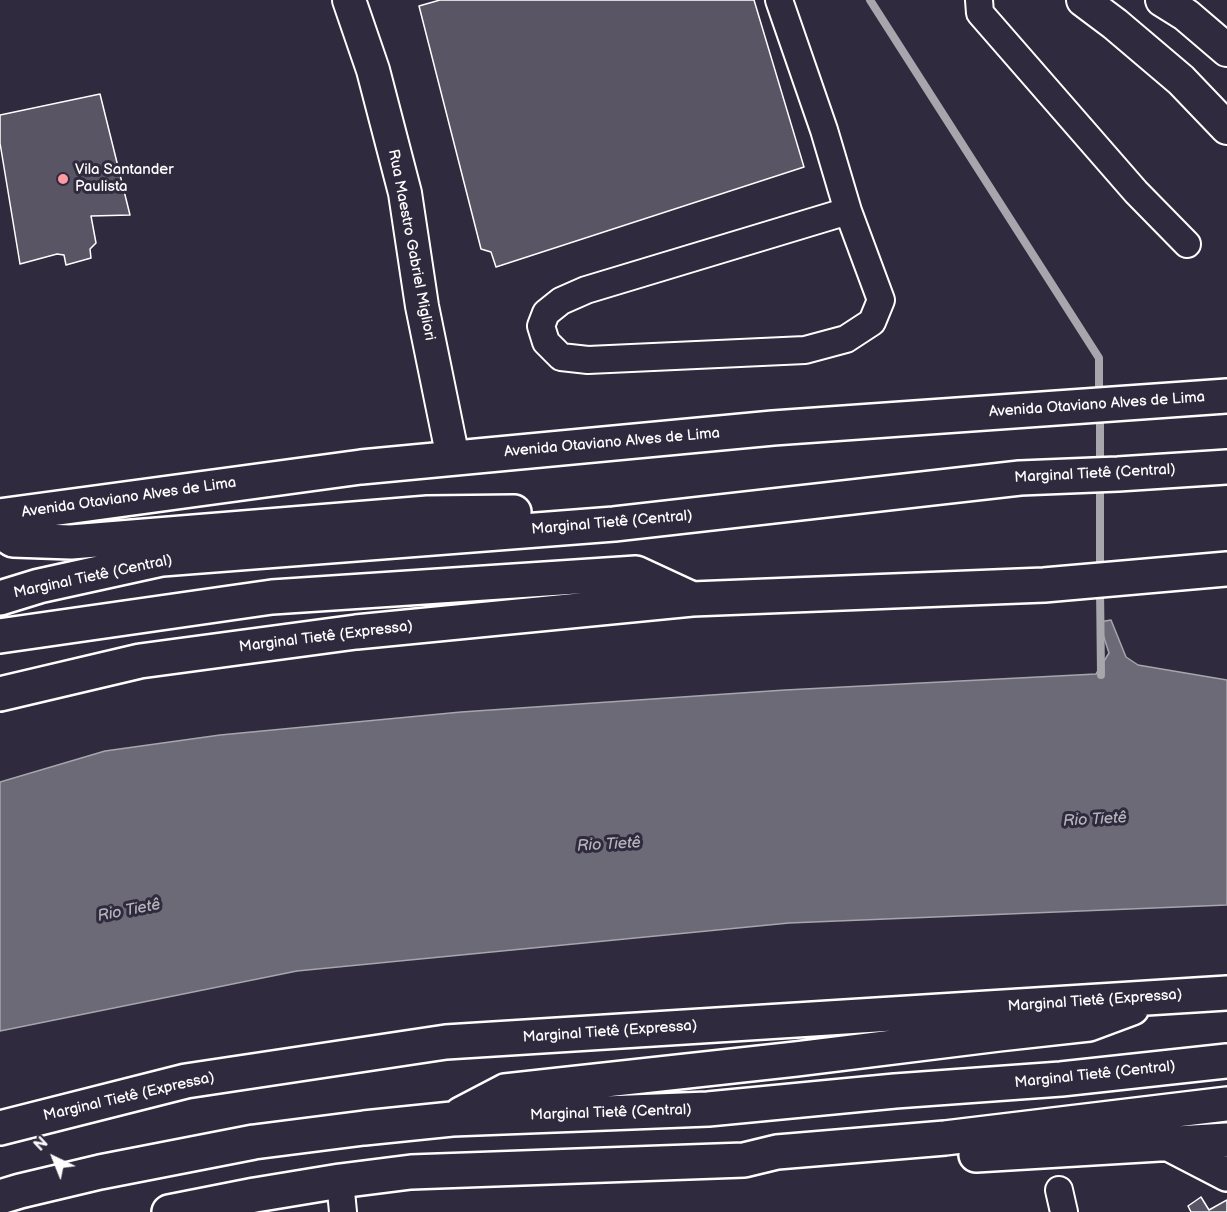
<!DOCTYPE html>
<meta charset="utf-8">
<style>
body{margin:0}
#map{position:relative;width:1227px;height:1212px;overflow:hidden;background:#2f2a3d;font-family:"Balsamiq Sans",sans-serif}
canvas{display:block}
.north{position:absolute;left:24px;top:1128px;width:60px;height:60px;-webkit-text-stroke:4px #2f2a3d;paint-order:stroke;rotate:317deg;font-size:16px;font-weight:700;line-height:24px;text-align:center;color:#fff}
.north::after{content:'';display:block;margin:auto;width:21px;height:27px;background:#fff;clip-path:polygon(50% 0,100% 100%,50% 72%,0 100%)}
</style>
<div id="map">
<canvas width="1227" height="1212"></canvas>
<div class="north">N</div>
</div>
<script>
const ctx = document.querySelector('canvas').getContext('2d');
ctx.lineJoin = 'round';
function fillPath(path, color) {
  ctx.fillStyle = color;
  ctx.fill(path, 'evenodd');
}
function shape(rows) {
  const path = new Path2D();
  for (const r of rows) {
    path.moveTo(r[0], r[1]);
    for (let i = 2; i < r.length; i += 2) path.lineTo(r[i], r[i + 1]);
  }
  return path;
}
function strokePath(path, color, width, dash) {
  ctx.strokeStyle = color;
  ctx.lineWidth = width;
  ctx.lineCap = dash ? 'butt' : 'round';
  ctx.setLineDash(dash || []);
  ctx.stroke(path);
}
function drawText(font, color, halo, rows, align = 'center') {
  ctx.font = font + ' "Balsamiq Sans",sans-serif';
  ctx.lineWidth = 6;
  ctx.setLineDash([]);
  ctx.textBaseline = 'middle';
  ctx.strokeStyle = halo;
  ctx.fillStyle = color;
  for (const [text, x, y, turn = 0] of rows) {
    ctx.save();
    ctx.translate(x, y);
    ctx.rotate((+turn || 0) * Math.PI / 180);
    ctx.textAlign = isNaN(turn) ? turn : align;
    if (halo) ctx.strokeText(text, 0, 0);
    ctx.fillText(text, 0, 0);
    ctx.restore();
  }
}
const water = shape([
 [1111,620,1126,657,1138,665,1227,680,1227,905,789,923,297,971,0,1031,0,782,105,751,220,735,461,712,785,690,1096,674,1109,653,1099,622,1111,620]
]);
const stream = shape([
 [870,0,1099,358,1099,396],
 [1100,411,1100,468],
 [1100,483,1100,573],
 [1100,588,1101,675]
]);
const building = shape([
 [440,0,754,0,804,167,496,267,491,252,481,249,419,6,440,0],
 [100,94,130,215,91,216,96,243,90,249,91,258,66,265,64,255,57,254,20,264,0,143,0,115,100,94],
 [1201,1197,1209,1210,1227,1200,1227,1212,1191,1212,1188,1206,1201,1197]
]);
const minor = shape([
 [779,0,824,130,848,211,881,300,872,322,846,339,805,350,588,360,561,357,546,342,541,326,546,313,561,301,586,290,848,211],
 [979,0,980,13,1136,192,1187,244],
 [340,1181,343,1212],
 [1059,1190,1064,1212]
]);
const major = shape([
 [349,0,373,70,405,193,422,306,453,458],
 [1083,0,1115,24,1181,80,1227,128],
 [1162,0,1186,15,1227,50]
]);
const highway = shape([
 [0,516,361,467,773,428,1227,396],
 [0,532,13,540,71,542,428,513,514,512],
 [0,598,39,586,162,559,614,524,1020,478,1118,474,1227,467],
 [0,636,272,597,636,573,690,598],
 [0,694,140,661,356,632,692,599,1044,585,1227,569],
 [461,1114,505,1091,796,1059,999,1034,1089,1024,1132,1008],
 [0,1128,186,1081,446,1042,1227,993],
 [1171,1145,1227,1174],
 [976,1155,1227,1140],
 [0,1197,20,1191,100,1172,254,1142,364,1128,452,1119,708,1109,895,1091,1061,1079,1227,1061],
 [169,1212,255,1195,340,1181,411,1172,744,1160,777,1152,945,1138,1227,1104]
]);
const markers = [
 [63,179,6,"#ff9aa2"]
];
const poiNames = [
 ["Vila Santander",75,170],
 ["Paulista",75,187]
];
const streetNames = [
 ["Rua Maestro Gabriel Migliori",411,245,79],
 ["Avenida Otaviano Alves de Lima",1097,405,-4],
 ["Avenida Otaviano Alves de Lima",612,443,-5],
 ["Marginal Tietê (Central)",1095,474,-3],
 ["Avenida Otaviano Alves de Lima",129,498,-8],
 ["Marginal Tietê (Central)",612,523,-5],
 ["Marginal Tietê (Central)",93,577,-12],
 ["Marginal Tietê (Expressa)",326,637,-7],
 ["Marginal Tietê (Expressa)",1095,1001,-4],
 ["Marginal Tietê (Expressa)",610,1032,-4],
 ["Marginal Tietê (Central)",1095,1075,-6],
 ["Marginal Tietê (Expressa)",129,1097,-13],
 ["Marginal Tietê (Central)",611,1113,-2]
];
const waterNames = [
 ["Rio Tietê",1095,820,-3],
 ["Rio Tietê",609,845,-3],
 ["Rio Tietê",129,911,-11]
];
fillPath(water, '#6d6a77');
strokePath(water, '#a7a6ad', 1.5);
strokePath(stream, '#a7a6ad', 8);
fillPath(building, '#595564');
strokePath(building, '#fff', 1.5);
strokePath(minor, '#fff', 30);
strokePath(major, '#fff', 36);
strokePath(highway, '#fff', 38);
strokePath(minor, '#2f2a3d', 26);
strokePath(major, '#2f2a3d', 32);
strokePath(highway, '#2f2a3d', 33);
for (const [x, y, r, color] of markers) {
  const dot = new Path2D();
  dot.arc(x, y, r, 0, 2 * Math.PI);
  ctx.fillStyle = color;
  ctx.fill(dot);
  strokePath(dot, '#2f2a3d', 2);
}
drawText('15px', '#fff', '#2f2a3d', poiNames, 'left');
drawText('15px', '#fff', '#2f2a3d', streetNames);
drawText('italic 16px', '#b6b4bb', '#2f2a3d', waterNames);
</script>
